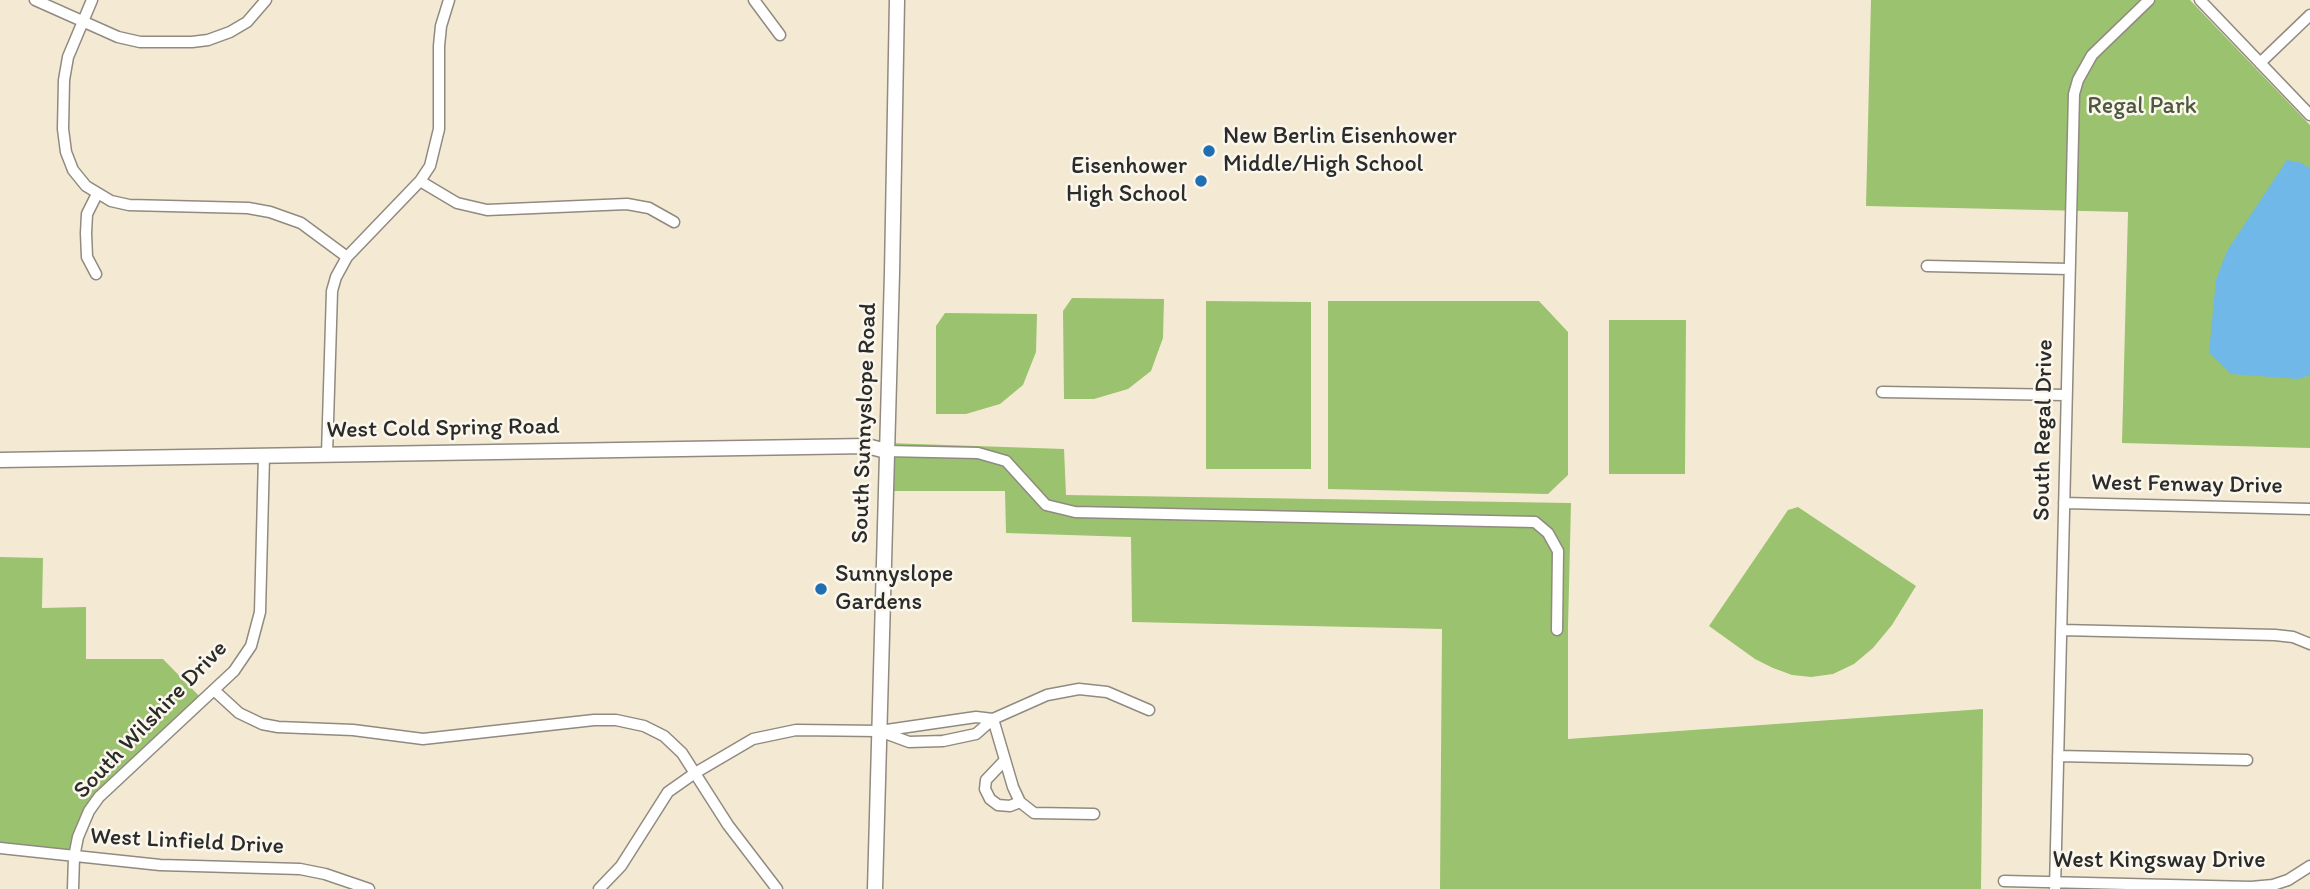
<!DOCTYPE html>
<style>
body{margin:0}
canvas{display:block;background:#f4ead4}
</style>
<canvas width="2310" height="889"></canvas>
<script>
const ctx = document.querySelector('canvas').getContext('2d');
ctx.lineJoin = 'round';
function fillPath(path, color) {
  ctx.fillStyle = color;
  ctx.fill(path, 'evenodd');
}
function shape(rows) {
  const path = new Path2D();
  for (const r of rows) {
    path.moveTo(r[0], r[1]);
    for (let i = 2; i < r.length; i += 2) path.lineTo(r[i], r[i + 1]);
  }
  return path;
}
function strokePath(path, color, width, dash) {
  ctx.strokeStyle = color;
  ctx.lineWidth = width;
  ctx.lineCap = dash ? 'butt' : 'round';
  ctx.setLineDash(dash || []);
  ctx.stroke(path);
}
function drawText(font, color, halo, rows, align = 'center') {
  ctx.font = font + ' Itim,sans-serif';
  ctx.lineWidth = 5;
  ctx.setLineDash([]);
  ctx.textBaseline = 'middle';
  ctx.strokeStyle = halo;
  ctx.fillStyle = color;
  for (const [text, x, y, turn = 0] of rows) {
    ctx.save();
    ctx.translate(x, y);
    ctx.rotate((+turn || 0) * Math.PI / 180);
    ctx.textAlign = isNaN(turn) ? turn : align;
    if (halo) ctx.strokeText(text, 0, 0);
    ctx.fillText(text, 0, 0);
    ctx.restore();
  }
}
const green = shape([
 [1871,0,2190,0,2310,125,2310,448,2122,443,2128,212,1866,206],
 [1072,298,1164,299,1163,338,1151,371,1128,389,1094,399,1064,399,1063,311],
 [1206,301,1311,302,1311,469,1206,469],
 [1328,301,1539,301,1568,332,1568,475,1548,494,1328,489],
 [945,313,1037,314,1036,352,1023,385,1000,404,966,414,936,414,936,326],
 [1609,320,1686,320,1685,474,1609,474],
 [887,443,1064,449,1066,495,1571,503,1568,627,1568,739,1983,709,1981,889,1440,889,1442,629,1132,622,1131,537,1006,533,1005,491,885,491],
 [1798,507,1916,586,1892,625,1873,648,1854,664,1833,674,1811,677,1792,675,1773,668,1755,659,1709,626,1788,510],
 [0,557,43,558,42,608,86,607,86,659,163,659,204,701,99,797,74,857,0,848]
]);
const water = shape([
 [2287,160,2302,163,2310,169,2310,375,2299,379,2231,374,2209,353,2216,280,2227,251]
]);
const minor = shape([
 [35,0,118,37,140,42,192,42,208,40,230,32,247,22,266,0],
 [92,0,68,57,64,80,63,129,66,152,73,170,86,186,111,201,129,205,248,208,270,212,301,223,347,257],
 [754,0,780,35],
 [2200,0,2310,115],
 [2260,63,2310,15],
 [420,181,457,203,487,210,627,204,649,208,674,222],
 [1927,266,2069,269],
 [96,274,87,257,86,233,87,214,97,194],
 [1882,392,2066,395],
 [886,451,978,453,1006,461,1046,505,1075,512,1535,522,1548,533,1558,551,1557,630],
 [327,454,332,291,336,277,347,257,420,181,430,166,439,129,439,46,441,26,449,0],
 [2064,503,2310,509],
 [2061,630,2275,635,2293,637,2310,644],
 [215,691,239,713,262,724,278,727,353,730,423,739,594,720,616,720,644,726,664,736,682,753,728,825,777,889],
 [993,719,1013,787,1020,802,1034,813,1094,814],
 [882,732,909,742,943,741,976,734,993,719,1047,695,1079,689,1107,692,1149,710],
 [2058,756,2247,760],
 [1005,760,986,780,985,789,990,799,998,805,1010,806,1020,802],
 [0,848,160,865,300,869,325,874,369,889],
 [2004,881,2251,887,2273,885,2288,880,2310,866],
 [73,889,74,857,78,837,89,811,99,797,234,671,251,646,260,612,264,456],
 [599,889,621,866,668,792,695,773,753,739,796,730,880,731,976,717,993,719],
 [2055,889,2074,94,2078,80,2092,55,2149,0]
]);
const tertiary = shape([
 [0,460,867,446,886,451],
 [875,889,892,273,897,0]
]);
const markers = [
 [1209,151,7,"#1f6fb2"],
 [1201,181,7,"#1f6fb2"],
 [821,589,7,"#1f6fb2"]
];
const parkNames = [
 ["Regal Park",2142,107]
];
const poiNames = [
 ["New Berlin Eisenhower",1223,137],
 ["Middle/High School",1223,165],
 ["Eisenhower",1187,167,"right"],
 ["High School",1187,195,"right"],
 ["Sunnyslope",835,575],
 ["Gardens",835,603]
];
const streetNames = [
 ["South Sunnyslope Road",865,423,-88],
 ["West Cold Spring Road",443,429,-1],
 ["South Regal Drive",2044,430,-89],
 ["West Fenway Drive",2187,485,1],
 ["South Wilshire Drive",151,720,-46],
 ["West Linfield Drive",187,842,3],
 ["West Kingsway Drive",2159,861]
];
fillPath(green, '#9bc26e');
fillPath(water, '#70b8e8');
strokePath(minor, '#908a80', 13);
strokePath(tertiary, '#908a80', 17);
strokePath(minor, '#fff', 10);
strokePath(tertiary, '#fff', 14);
for (const [x, y, r, color] of markers) {
  const dot = new Path2D();
  dot.arc(x, y, r, 0, 2 * Math.PI);
  ctx.fillStyle = color;
  ctx.fill(dot);
  strokePath(dot, '#fbf7ec', 2.5);
}
drawText('24px', '#4d583f', '#fbf7ec', parkNames);
drawText('24px', '#2b2b2b', '#fbf7ec', poiNames, 'left');
drawText('24px', '#2b2b2b', '#fbf7ec', streetNames);
</script>
